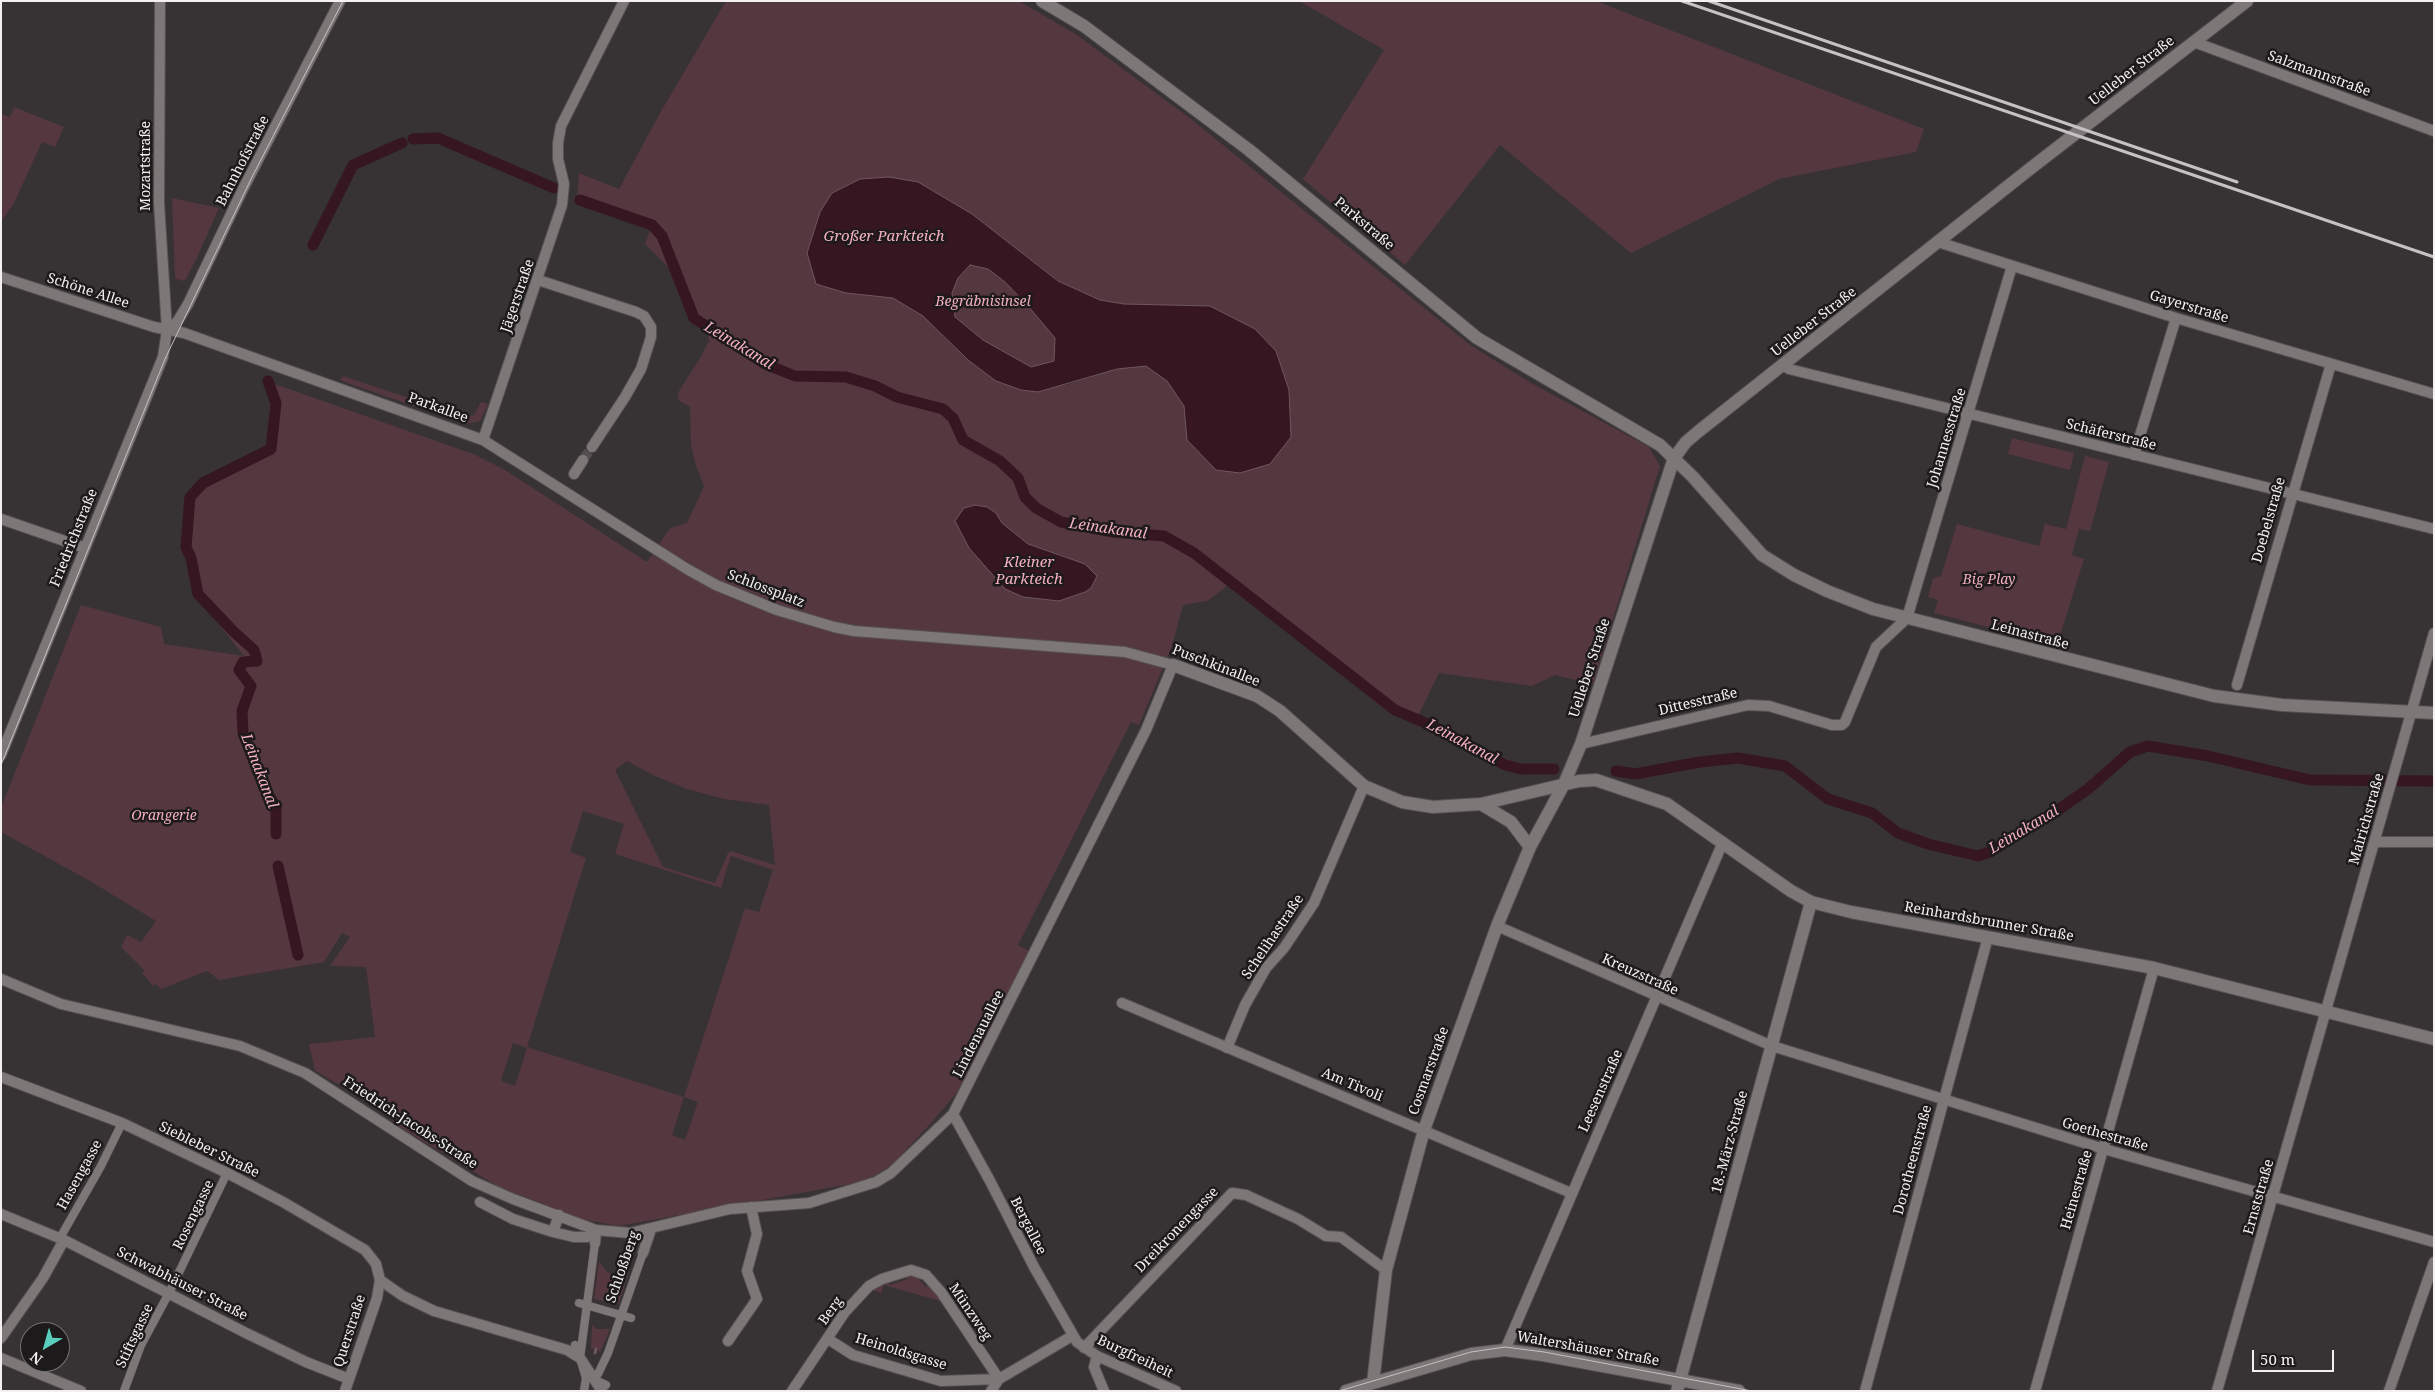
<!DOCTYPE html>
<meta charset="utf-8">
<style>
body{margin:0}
#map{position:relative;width:2435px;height:1392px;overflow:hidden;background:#373233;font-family:"Noto Serif",serif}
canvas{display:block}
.frame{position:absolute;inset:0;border:2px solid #f4f0f1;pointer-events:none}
.north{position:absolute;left:20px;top:1322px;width:50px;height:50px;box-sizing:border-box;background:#1d1a1b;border:1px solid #737071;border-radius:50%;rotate:218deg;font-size:14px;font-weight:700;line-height:20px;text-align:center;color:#f4f0f1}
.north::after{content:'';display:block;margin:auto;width:18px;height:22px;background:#5acebd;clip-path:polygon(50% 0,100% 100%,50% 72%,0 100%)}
.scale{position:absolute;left:2252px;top:1350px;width:82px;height:22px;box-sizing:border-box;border:2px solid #f4f0f1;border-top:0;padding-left:6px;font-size:15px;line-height:18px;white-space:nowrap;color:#f4f0f1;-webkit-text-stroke:4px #1d1a1b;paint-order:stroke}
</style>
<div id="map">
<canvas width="2435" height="1392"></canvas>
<div class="frame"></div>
<div class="north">N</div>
<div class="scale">50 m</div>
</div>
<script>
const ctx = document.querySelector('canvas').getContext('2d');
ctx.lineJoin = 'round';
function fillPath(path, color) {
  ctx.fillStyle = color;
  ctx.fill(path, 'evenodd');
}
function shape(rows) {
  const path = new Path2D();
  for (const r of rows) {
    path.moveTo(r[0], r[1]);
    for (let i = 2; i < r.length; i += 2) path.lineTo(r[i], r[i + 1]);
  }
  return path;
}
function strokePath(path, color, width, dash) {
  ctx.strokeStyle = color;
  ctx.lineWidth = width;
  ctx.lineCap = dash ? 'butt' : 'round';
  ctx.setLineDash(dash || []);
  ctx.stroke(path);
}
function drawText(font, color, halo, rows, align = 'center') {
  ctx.font = font + ' "Noto Serif",serif';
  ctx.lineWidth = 5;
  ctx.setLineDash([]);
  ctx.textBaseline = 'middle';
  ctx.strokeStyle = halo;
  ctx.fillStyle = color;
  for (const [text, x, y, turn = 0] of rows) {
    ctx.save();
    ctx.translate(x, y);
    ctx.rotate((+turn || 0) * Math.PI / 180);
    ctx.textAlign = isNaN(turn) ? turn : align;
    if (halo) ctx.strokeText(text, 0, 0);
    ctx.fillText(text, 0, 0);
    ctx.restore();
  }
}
const green = shape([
 [726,1,1019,1,1077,35,1191,119,1470,345,1531,383,1649,447,1660,466,1593,684,1555,675,1532,686,1439,673,1417,718,1370,687,1236,579,1207,601,1183,605,1172,646,1139,725,1131,722,1018,945,1029,951,960,1089,931,1123,894,1163,874,1176,856,1183,619,1226,581,1219,499,1187,393,1123,392,1116,367,1100,315,1071,309,1044,375,1037,366,967,330,966,350,937,342,933,324,962,219,980,207,971,161,989,156,984,153,986,142,973,145,971,121,947,127,935,141,942,156,921,90,881,1,832,1,808,81,605,161,627,164,644,244,656,196,595,183,549,189,497,202,481,235,466,266,448,272,383,473,454,505,470,647,562,670,528,687,523,704,486,696,466,691,445,690,407,678,400,679,391,700,358,709,341,708,332,695,321,668,267,645,244,651,228,577,200,579,173,619,189,660,113],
 [918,182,972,214,1059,281,1100,300,1124,304,1210,306,1276,351,1289,390,1291,437,1187,440,1184,406,1167,381,1146,366,1117,369,1066,385,1021,390,996,381,968,360,923,316,893,298,817,284,807,253,820,212],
 [996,514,1002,523,1028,544,1068,557,1059,601,1023,597],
 [627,761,653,775,687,789,724,799,769,805,775,865,731,851,728,853,715,883,663,867,615,770],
 [583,811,624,824,615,854,721,888,731,856,773,870,759,912,745,908,684,1097,527,1047,586,858,570,852],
 [513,1043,527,1048,515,1086,501,1081],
 [684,1097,698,1102,685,1140,672,1135],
 [1299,1,1596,1,1924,129,1916,152,1779,179,1631,253,1500,145,1405,265,1303,179,1384,50],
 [14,107,64,127,55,147,42,142,14,203,1,222,1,114,10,117],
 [172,198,219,208,196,260,186,279,182,281,175,278],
 [970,265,988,269,1005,282,1028,306,1056,338,1054,361,1031,367,983,340,955,317,952,293,958,278],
 [343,376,466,417,474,415,481,402,488,404,480,421,466,424,353,385,340,380],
 [2012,438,2074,453,2070,470,2008,454],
 [2085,456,2109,462,2090,531,2079,529,2072,555,2084,559,2057,645,1934,613,1938,600,1928,597,1933,578,1941,576,1957,524,2039,546,2045,524,2066,529],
 [599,1261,607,1272,617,1275,630,1267,619,1304,594,1299],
 [914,1274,926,1287,929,1284,944,1302,884,1285,881,1293,872,1290,882,1283,888,1280,890,1285,908,1279,907,1275],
 [592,1325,597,1329,610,1329,600,1352,596,1348,591,1349]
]);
const water = shape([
 [889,177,918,182,972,214,1058,281,1100,300,1124,304,1210,306,1255,329,1276,351,1289,390,1291,437,1270,464,1240,473,1216,470,1187,440,1184,406,1167,381,1146,366,1117,369,1038,392,1021,390,996,381,968,360,923,316,893,298,846,293,816,284,807,253,820,212,832,193,860,179,889,177],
 [970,265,988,269,1005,282,1028,306,1055,338,1054,361,1031,367,983,340,955,317,952,293,958,278,970,265],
 [975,505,987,507,996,513,1002,523,1028,544,1085,564,1097,576,1091,588,1085,592,1059,601,1023,597,1005,589,969,548,955,521,964,508,975,505]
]);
const stream = shape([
 [595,1353,596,1349]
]);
const canal = shape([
 [413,139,438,138,554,188],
 [580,200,652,225,662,236,694,318,765,364,795,376,846,377,875,386,897,397,943,409,953,418,963,440,1000,461,1018,478,1025,497,1036,508,1061,522,1113,532,1164,536,1194,553,1395,710,1435,727,1505,765,1521,769,1554,769],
 [313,245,353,165,402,143],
 [268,381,276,403,271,449,203,483,190,497,186,547,191,558,198,594,234,632,254,650,257,661,243,662,239,670,251,686,242,711,243,733,264,787,276,807,276,834],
 [1616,771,1635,774,1700,762,1738,758,1785,766,1828,799,1872,813,1898,833,1928,844,1978,856,1990,852,2061,808,2088,789,2130,752,2148,746,2208,756,2310,780,2434,781],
 [278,866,298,955]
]);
const minorTunnel = shape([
 [583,460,592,447]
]);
const pedestrian = shape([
 [60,1238,101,1166,122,1123],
 [579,1303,631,1318],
 [575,1345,580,1358],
 [593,1379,606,1385],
 [594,1379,598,1374,608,1353,643,1253],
 [124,1391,141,1345,169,1293,227,1173],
 [584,1391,586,1378,580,1358,595,1243]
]);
const minor = shape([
 [2194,42,2434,131],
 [1938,242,2176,318,2434,394],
 [1,277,154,327,184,333,483,440,687,569,716,585,777,610,834,627,854,631,1125,652,1173,665,1146,730,953,1114,891,1173,876,1182,809,1203,730,1209,630,1233,596,1230,513,1199,472,1181,305,1073,240,1046,61,1004,1,979],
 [538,280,636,312,644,316,651,327,651,337,641,369,625,397,592,447],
 [167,330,177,322,188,304,242,191,340,1],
 [1783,365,1789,369,2434,529],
 [483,440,562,205,564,184,558,159,558,143,561,126,624,1],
 [2134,455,2176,318],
 [574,474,583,460],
 [1,519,85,548],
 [2237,685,2331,364],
 [1581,744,1748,705,1769,706,1832,725,1842,725,1845,722,1876,647,1907,618,2012,266],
 [1,755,163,357,167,330,159,203,160,1],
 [2376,842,2434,842],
 [1497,926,1772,1046,2104,1149,2434,1242],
 [1122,1003,1571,1193],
 [1227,1048,1245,1005,1266,968,1284,948,1314,903,1364,786],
 [1,1077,122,1123,227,1173,283,1202,365,1250,376,1264,380,1280,377,1298,345,1391],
 [953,1114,990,1181,1034,1267,1077,1342,1097,1356,1176,1391],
 [480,1202,513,1219,553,1232],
 [1,1214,64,1240,246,1333,306,1362,349,1379],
 [559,1215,553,1232,574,1237,587,1237,596,1230],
 [595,1243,596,1230],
 [643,1253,651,1229],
 [380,1280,403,1296,434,1311,567,1350,580,1358,602,1391],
 [1,1338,43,1278,64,1240],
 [828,1339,853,1355,941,1381,999,1379],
 [728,1341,757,1299,747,1271,757,1234,751,1207],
 [1084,1348,1232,1193,1246,1195,1298,1219,1326,1236,1341,1237,1386,1270],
 [1505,1350,1723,842],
 [1097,1356,1094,1367,1104,1391],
 [1,1358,81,1391],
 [792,1391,845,1312,869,1286,882,1279,911,1270,926,1275,941,1292,999,1379],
 [991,1391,999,1379,1072,1336],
 [1865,1391,1988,937],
 [2035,1391,2154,968],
 [2217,1391,2434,633],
 [2389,1391,2434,1262]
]);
const tertiary = shape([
 [1042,1,1084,26,1249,150,1477,338,1660,445,1693,477,1762,555,1794,575,1827,591,1873,609,2214,696,2282,705,2434,713],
 [1173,665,1257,696,1280,711,1364,786,1402,802,1433,807,1481,804,1579,781,1596,780,1667,804,1791,891,1811,902,1851,912,2154,968,2434,1039],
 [1481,804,1511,822,1530,847],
 [1373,1383,1386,1270,1424,1130,1497,926,1530,847,1564,784,1581,744,1674,458,1686,442,1699,431,2031,168,2247,1],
 [1346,1391,1471,1354,1505,1350,1543,1355,1739,1391],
 [1677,1391,1811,902]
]);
const tram = shape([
 [1,765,165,359,252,177,343,1],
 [1339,1391,1471,1352,1505,1347,1544,1352,1752,1391]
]);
const rail = shape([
 [1682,1,2434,257],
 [1709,1,2237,182]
]);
const streetNames = [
 ["Uelleber Straße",2132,71,-38],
 ["Salzmannstraße",2319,74,20],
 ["Bahnhofstraße",243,161,-63],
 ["Mozartstraße",146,166,-90],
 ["Parkstraße",1364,224,40],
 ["Schöne Allee",88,291,18],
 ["Jägerstraße",518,296,-71],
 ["Gayerstraße",2189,307,17],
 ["Uelleber Straße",1814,322,-38],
 ["Parkallee",438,408,20],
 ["Schäferstraße",2111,435,14],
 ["Johannesstraße",1947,438,-73],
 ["Doebelstraße",2269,520,-74],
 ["Friedrichstraße",74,538,-68],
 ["Schlossplatz",766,589,21],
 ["Leinastraße",2030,635,15],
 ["Puschkinallee",1216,666,21],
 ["Uelleber Straße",1590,668,-72],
 ["Dittesstraße",1698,702,-13],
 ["Mairichstraße",2367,819,-74],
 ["Reinhardsbrunner Straße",1989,922,10],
 ["Schelihastraße",1273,937,-56],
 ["Kreuzstraße",1640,975,24],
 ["Lindenauallee",979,1034,-63],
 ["Cosmarstraße",1429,1071,-70],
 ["Am Tivoli",1352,1085,23],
 ["Leesenstraße",1601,1091,-66],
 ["Friedrich-Jacobs-Straße",410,1123,33],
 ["Goethestraße",2105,1135,16],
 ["18.-März-Straße",1730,1142,-75],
 ["Siebleber Straße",209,1150,26],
 ["Dorotheenstraße",1913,1160,-75],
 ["Hasengasse",80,1175,-61],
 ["Heinestraße",2077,1190,-74],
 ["Ernststraße",2259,1197,-74],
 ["Rosengasse",194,1215,-64],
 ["Bergallee",1028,1226,63],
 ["Dreikronengasse",1177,1230,-46],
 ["Schloßberg",623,1267,-71],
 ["Schwabhäuser Straße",182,1284,27],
 ["Berg",831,1311,-54],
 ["Münzweg",970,1312,56],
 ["Querstraße",350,1331,-72],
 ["Stiftsgasse",135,1336,-65],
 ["Waltershäuser Straße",1588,1349,10],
 ["Heinoldsgasse",901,1352,17],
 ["Burgfreiheit",1135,1357,25]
];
const parkNames = [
 ["Begräbnisinsel",983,302],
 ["Big Play",1989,580],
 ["Orangerie",164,816]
];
const waterNames = [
 ["Großer Parkteich",884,237],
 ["Leinakanal",739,346,31],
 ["Leinakanal",1108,529,8],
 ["Kleiner",1029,563],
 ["Parkteich",1029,580],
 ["Leinakanal",1462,742,28],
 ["Leinakanal",259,771,69],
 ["Leinakanal",2024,830,-31]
];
fillPath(green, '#55383f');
fillPath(water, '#361620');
strokePath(water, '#6f575f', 1);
strokePath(stream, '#6f575f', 3);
strokePath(canal, '#361620', 11);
strokePath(minorTunnel, '#534e50', 10, [10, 5]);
strokePath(pedestrian, '#565153', 9);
strokePath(minor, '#565153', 12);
strokePath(tertiary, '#565153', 14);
strokePath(pedestrian, '#7e7778', 8);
strokePath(minor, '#7e7778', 10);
strokePath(tertiary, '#7e7778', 12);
strokePath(tram, '#c6c2c3', 1);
strokePath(rail, '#c6c2c3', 3);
drawText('14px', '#f4f0f1', '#1d1a1b', streetNames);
drawText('italic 14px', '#f2afbf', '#1d1a1b', parkNames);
drawText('italic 15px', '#f4b0c1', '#1d1a1b', waterNames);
</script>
